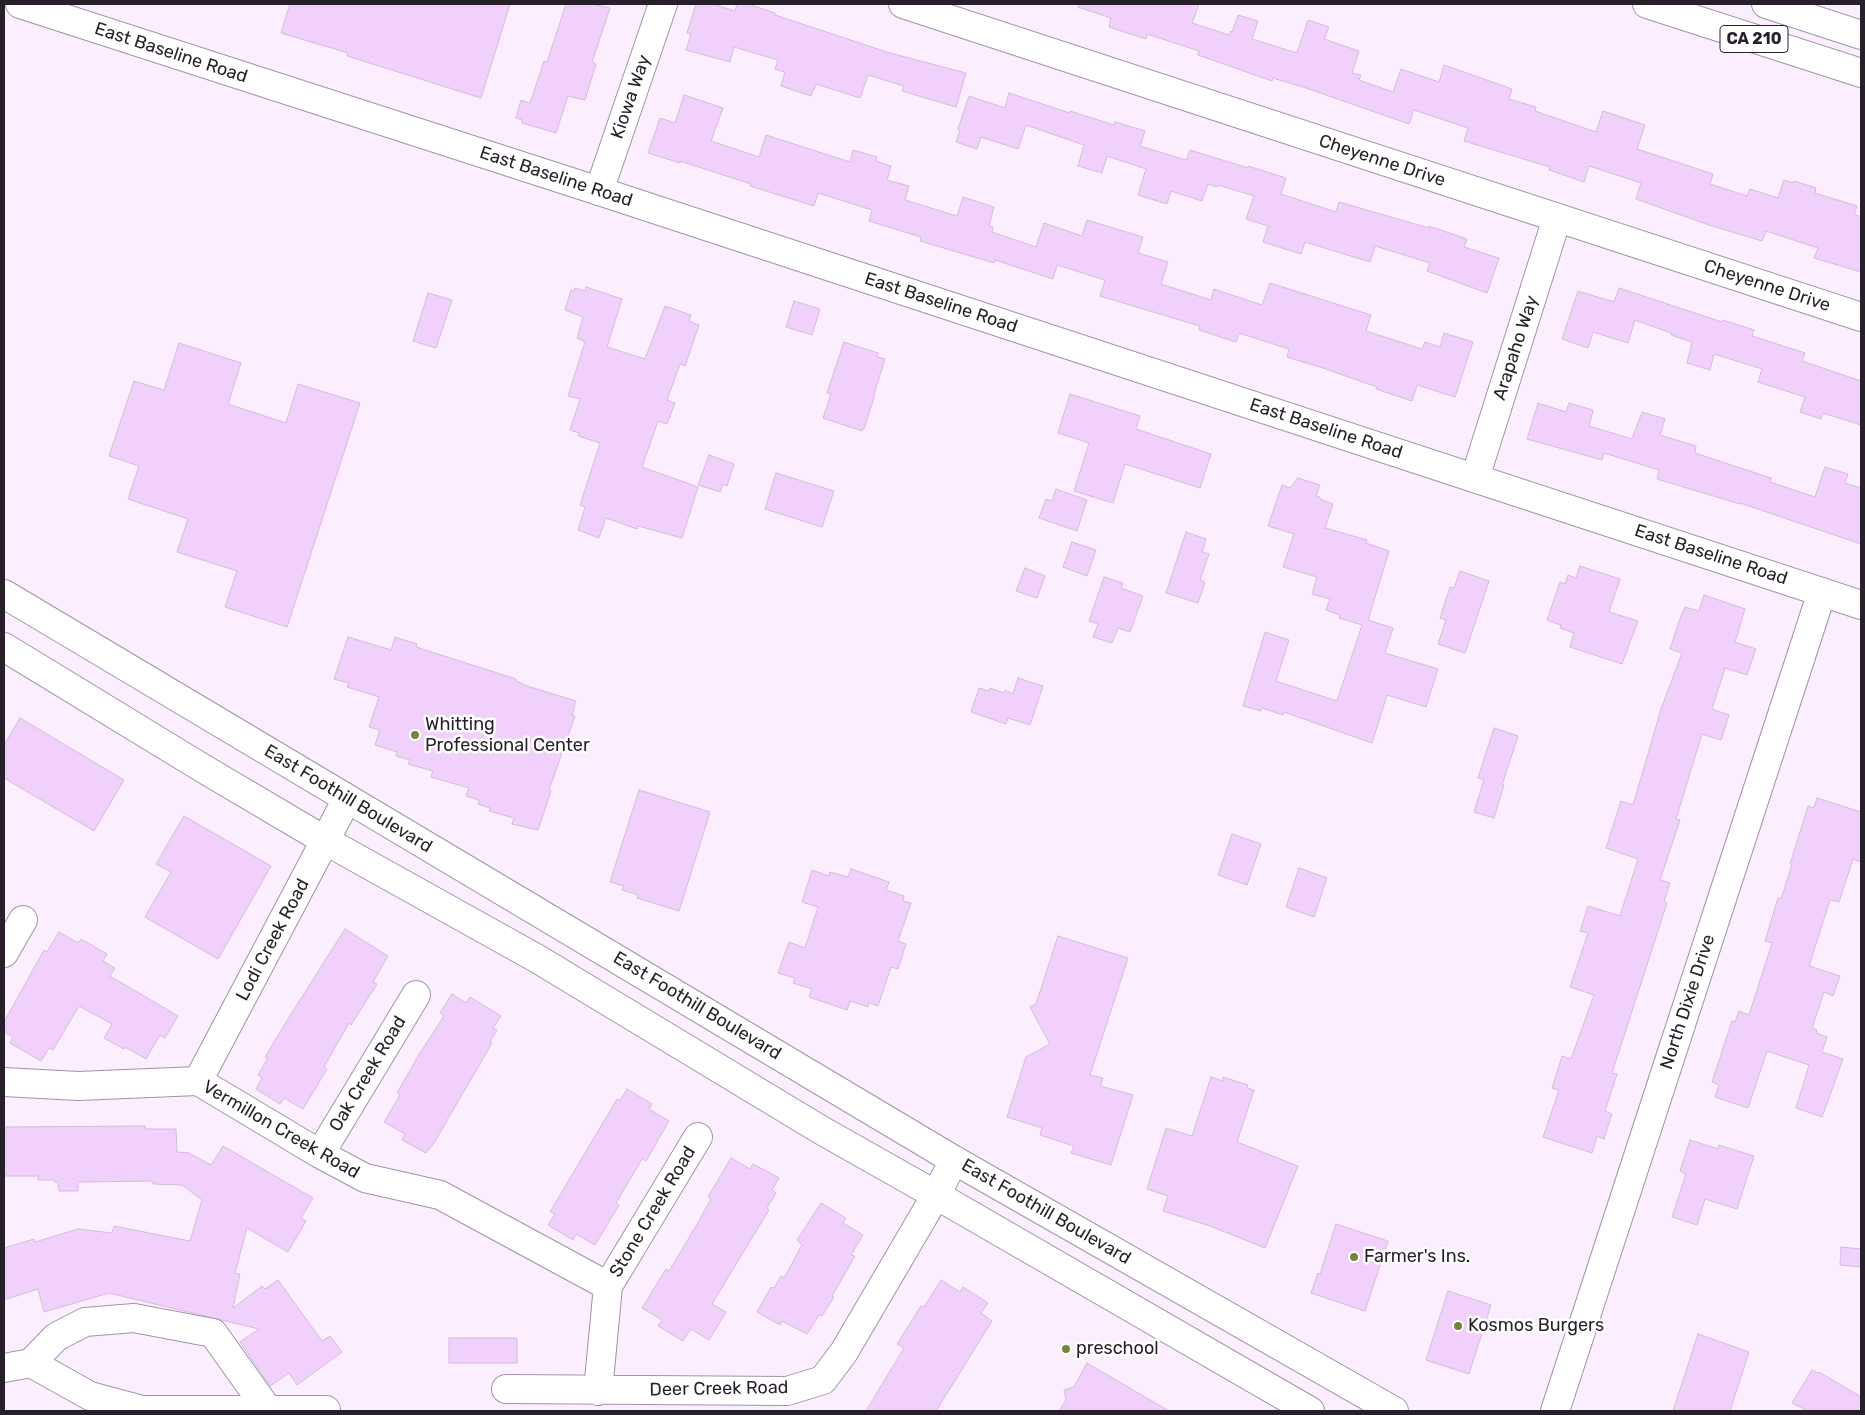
<!DOCTYPE html>
<style>
body{margin:0}
#map{position:relative;width:1865px;height:1415px;overflow:hidden;background:#fbeeff;font-family:Rubik,sans-serif}
canvas{display:block}
.frame{position:absolute;inset:0;border:5px solid #271f29;pointer-events:none}
</style>
<div id="map">
<canvas width="1865" height="1415"></canvas>
<div class="frame"></div>
</div>
<script>
const ctx = document.querySelector('canvas').getContext('2d');
ctx.lineJoin = 'round';
function fillPath(path, color) {
  ctx.fillStyle = color;
  ctx.fill(path, 'evenodd');
}
function shape(rows) {
  const path = new Path2D();
  for (const r of rows) {
    path.moveTo(r[0], r[1]);
    for (let i = 2; i < r.length; i += 2) path.lineTo(r[i], r[i + 1]);
  }
  return path;
}
function strokePath(path, color, width, dash) {
  ctx.strokeStyle = color;
  ctx.lineWidth = width;
  ctx.lineCap = dash ? 'butt' : 'round';
  ctx.setLineDash(dash || []);
  ctx.stroke(path);
}
function drawText(font, color, halo, rows, align = 'center') {
  ctx.font = font + ' Rubik,sans-serif';
  ctx.lineWidth = 5;
  ctx.setLineDash([]);
  ctx.textBaseline = 'middle';
  ctx.strokeStyle = halo;
  ctx.fillStyle = color;
  for (const [text, x, y, turn = 0] of rows) {
    ctx.save();
    ctx.translate(x, y);
    ctx.rotate((+turn || 0) * Math.PI / 180);
    ctx.textAlign = isNaN(turn) ? turn : align;
    if (halo) ctx.strokeText(text, 0, 0);
    ctx.fillText(text, 0, 0);
    ctx.restore();
  }
}
const building = shape([
 [290,4,510,4,481,98,347,56,348,53,281,33,290,4],
 [566,4,593,4,610,8,592,62,596,64,585,100,568,96,556,133,522,123,522,120,516,118,521,100,530,103,544,61,547,62,566,4],
 [696,4,713,4,735,11,737,4,748,4,775,13,775,15,890,53,966,73,956,107,902,91,904,86,868,75,860,98,816,84,811,96,781,86,785,72,775,69,778,60,734,47,730,62,686,50,691,34,687,33,696,4],
 [1079,4,1199,4,1192,23,1229,35,1231,31,1232,32,1238,15,1258,21,1252,39,1297,53,1308,20,1329,27,1324,39,1359,51,1352,73,1361,75,1359,80,1393,92,1401,69,1439,82,1444,65,1512,89,1509,99,1536,107,1535,111,1596,132,1603,111,1645,125,1637,149,1713,174,1710,184,1747,196,1750,189,1778,198,1784,180,1793,183,1794,181,1816,188,1815,193,1857,206,1854,214,1861,217,1861,272,1814,258,1818,248,1766,231,1762,241,1709,225,1636,199,1641,183,1589,166,1584,182,1549,170,1550,167,1464,141,1468,128,1414,110,1409,124,1306,88,1273,78,1272,81,1198,55,1199,51,1147,34,1146,39,1109,27,1111,18,1078,7,1079,4],
 [1009,93,1070,113,1070,111,1114,125,1115,122,1145,131,1140,146,1186,160,1190,150,1248,168,1248,166,1286,178,1281,194,1336,212,1339,202,1429,228,1429,226,1467,239,1464,247,1499,258,1487,293,1427,271,1430,263,1375,246,1370,262,1305,242,1301,254,1263,242,1268,226,1246,219,1254,196,1218,185,1217,187,1208,184,1202,201,1171,191,1167,204,1138,195,1146,169,1107,156,1102,173,1078,166,1084,145,1026,125,1018,149,981,137,977,149,956,142,960,130,958,129,969,96,1005,108,1009,93],
 [684,95,723,108,711,141,759,157,766,135,850,162,853,150,877,157,876,161,891,166,887,180,909,186,905,200,957,216,963,197,994,207,989,226,993,227,992,232,1036,247,1044,223,1082,236,1087,220,1143,237,1138,253,1168,262,1161,284,1211,300,1214,289,1262,305,1270,283,1371,315,1366,331,1422,349,1425,342,1440,347,1444,333,1473,342,1455,397,1417,385,1412,401,1376,389,1377,387,1323,368,1287,357,1289,349,1239,333,1236,342,1199,330,1200,326,1100,296,1105,280,1057,265,1053,279,995,260,994,263,920,241,921,237,869,221,872,210,818,193,814,206,750,186,751,184,680,161,680,163,648,153,660,118,675,123,684,95],
 [586,287,622,299,607,347,645,359,665,306,691,315,689,321,699,325,685,366,680,364,667,400,675,403,667,424,658,421,642,467,698,487,682,538,638,526,637,529,606,518,599,538,578,530,585,507,580,505,600,443,578,436,579,433,570,430,580,399,568,396,585,342,577,338,583,317,565,310,571,290,574,291,575,288,585,291,586,287],
 [1619,288,1722,322,1723,320,1754,330,1752,336,1805,353,1802,361,1861,381,1861,425,1823,413,1821,419,1800,412,1805,397,1758,382,1762,369,1714,354,1710,370,1687,363,1692,342,1671,335,1671,333,1635,320,1628,343,1593,332,1588,348,1562,339,1578,291,1614,302,1619,288],
 [428,293,452,300,436,348,413,341,428,293],
 [794,301,820,309,812,335,786,327,794,301],
 [844,342,878,353,877,357,885,359,874,394,875,394,864,429,863,428,862,431,823,418,831,394,827,393,844,342],
 [179,343,241,363,228,404,286,423,298,384,360,403,287,627,225,607,237,571,177,552,188,519,128,499,139,466,109,456,134,381,164,390,179,343],
 [1070,394,1140,416,1136,429,1211,454,1200,488,1125,464,1113,503,1074,491,1089,443,1058,433,1070,394],
 [1538,403,1566,412,1569,403,1593,410,1589,426,1632,439,1642,412,1665,419,1660,435,1696,446,1695,453,1771,478,1770,482,1815,497,1825,467,1848,474,1845,483,1861,488,1861,544,1740,503,1740,504,1657,479,1659,470,1604,453,1602,460,1527,439,1538,403],
 [709,455,734,464,727,486,723,484,720,492,698,485,709,455],
 [776,473,834,491,822,527,765,509,776,473],
 [1298,478,1320,485,1316,496,1320,497,1320,499,1333,504,1325,528,1367,540,1366,543,1389,551,1368,620,1393,628,1385,653,1438,669,1426,707,1387,695,1372,743,1284,712,1283,715,1262,708,1261,711,1243,706,1265,632,1289,640,1276,681,1337,701,1362,625,1339,618,1340,615,1326,610,1330,599,1312,594,1317,577,1283,567,1294,534,1268,526,1282,485,1290,488,1298,478],
 [1056,489,1087,500,1077,531,1039,518,1046,499,1052,501,1056,489],
 [1186,532,1206,539,1202,552,1209,554,1200,580,1205,582,1198,603,1166,593,1186,532],
 [1072,542,1096,550,1087,576,1063,567,1072,542],
 [1580,566,1620,579,1609,612,1638,621,1622,664,1570,647,1574,633,1560,628,1561,625,1547,620,1560,582,1565,584,1568,575,1576,578,1580,566],
 [1025,568,1045,576,1037,598,1016,591,1025,568],
 [1460,571,1489,581,1465,653,1438,644,1446,620,1440,618,1450,587,1454,588,1460,571],
 [1104,577,1123,583,1121,588,1143,596,1130,632,1118,628,1112,643,1093,637,1098,624,1089,621,1104,577],
 [1704,595,1745,609,1735,642,1756,649,1747,675,1725,668,1712,709,1729,715,1721,740,1702,734,1676,819,1680,820,1660,880,1670,883,1664,902,1667,903,1612,1073,1617,1074,1605,1111,1612,1114,1604,1139,1597,1136,1592,1153,1543,1137,1559,1090,1552,1088,1562,1056,1571,1059,1594,995,1570,987,1588,933,1580,931,1588,906,1620,916,1638,859,1606,848,1621,801,1633,805,1661,709,1682,653,1670,649,1681,616,1685,607,1699,611,1704,595],
 [348,637,391,650,395,637,417,644,416,647,516,679,516,681,527,686,576,701,572,715,575,716,549,790,551,791,538,830,512,824,514,818,489,811,490,808,478,804,479,800,466,796,469,788,431,777,433,771,408,764,410,760,396,756,397,752,375,745,380,730,369,727,379,697,347,687,349,683,334,679,348,637],
 [1018,678,1043,686,1030,725,1008,718,1006,724,971,712,979,688,989,691,990,688,1004,693,1005,690,1013,694,1018,678],
 [20,718,124,780,94,831,4,778,4,745,20,718],
 [1494,728,1518,736,1502,785,1504,785,1494,818,1474,812,1484,780,1478,778,1494,728],
 [639,790,710,812,679,911,637,898,638,895,622,890,624,886,610,882,639,790],
 [1817,798,1861,812,1861,862,1853,859,1839,902,1830,900,1809,966,1840,976,1833,996,1824,992,1812,1028,1817,1030,1816,1033,1827,1037,1822,1052,1843,1059,1822,1117,1796,1108,1809,1065,1767,1051,1748,1108,1715,1097,1719,1085,1712,1082,1732,1021,1735,1022,1739,1011,1749,1015,1772,943,1765,941,1778,898,1781,899,1792,865,1790,864,1808,806,1814,808,1817,798],
 [184,816,271,866,218,959,145,917,171,872,156,864,184,816],
 [1232,834,1261,844,1247,885,1218,875,1232,834],
 [1299,868,1327,878,1314,917,1286,907,1299,868],
 [851,869,889,882,886,890,904,896,903,901,911,903,898,941,906,944,898,969,891,967,878,1006,869,1003,868,1007,850,1001,847,1010,809,997,812,989,793,983,795,978,778,973,789,942,805,948,818,907,802,902,812,870,829,876,830,872,848,877,851,869],
 [345,929,388,956,373,982,377,984,351,1025,349,1023,324,1067,327,1069,303,1109,284,1098,280,1104,256,1089,262,1078,258,1075,268,1058,265,1057,288,1019,345,929],
 [59,932,78,943,81,939,107,954,103,961,115,968,110,976,178,1016,165,1038,160,1035,146,1059,125,1047,124,1049,104,1038,112,1024,79,1006,53,1050,49,1048,41,1061,10,1043,13,1037,4,1032,4,1022,44,950,47,952,59,932],
 [1058,936,1128,958,1090,1075,1103,1078,1100,1086,1133,1095,1111,1165,1071,1153,1074,1146,1040,1135,1042,1128,1007,1117,1026,1057,1050,1044,1030,1007,1036,1004,1058,936],
 [452,994,466,1003,470,997,501,1016,493,1028,497,1030,490,1041,492,1043,434,1143,426,1153,402,1140,405,1134,384,1122,400,1095,397,1093,420,1053,444,1016,440,1013,452,994],
 [1211,1077,1223,1081,1223,1077,1248,1085,1247,1088,1254,1090,1237,1142,1298,1166,1265,1248,1210,1226,1163,1211,1168,1196,1147,1189,1166,1128,1192,1136,1211,1077],
 [627,1089,652,1104,649,1109,669,1121,646,1161,642,1159,616,1203,619,1205,595,1245,576,1234,573,1240,548,1225,555,1214,550,1212,617,1099,620,1101,627,1089],
 [145,1126,145,1129,176,1129,177,1152,189,1153,211,1165,223,1146,313,1198,301,1218,306,1221,288,1252,247,1228,235,1273,240,1274,233,1308,262,1286,265,1289,278,1280,322,1341,330,1336,342,1352,297,1385,289,1373,270,1386,257,1367,240,1342,259,1329,109,1293,44,1312,38,1289,4,1300,4,1248,34,1239,35,1242,78,1229,112,1233,114,1226,190,1241,202,1200,182,1185,153,1184,153,1181,78,1182,78,1191,59,1191,58,1182,54,1182,54,1180,38,1180,38,1176,4,1176,4,1127,145,1126],
 [1690,1140,1718,1149,1719,1145,1754,1156,1737,1209,1705,1199,1697,1225,1672,1217,1686,1174,1680,1171,1690,1140],
 [731,1158,750,1169,753,1164,779,1178,772,1190,776,1193,767,1208,769,1210,712,1304,726,1312,709,1340,691,1329,683,1341,658,1326,662,1320,642,1308,666,1269,669,1271,696,1226,711,1199,708,1197,731,1158],
 [821,1203,846,1218,843,1223,863,1235,851,1255,855,1256,832,1296,834,1297,822,1316,819,1315,807,1334,782,1321,780,1325,757,1312,771,1287,774,1288,781,1276,784,1278,802,1245,797,1240,821,1203],
 [1336,1224,1388,1241,1365,1311,1311,1293,1318,1273,1320,1274,1336,1224],
 [1841,1247,1861,1249,1861,1267,1840,1265,1841,1247],
 [941,1280,960,1292,963,1287,988,1303,981,1313,992,1321,936,1411,866,1411,904,1348,897,1344,921,1306,924,1307,941,1280],
 [1448,1291,1491,1305,1469,1374,1426,1360,1448,1291],
 [1698,1334,1749,1352,1730,1411,1673,1411,1698,1334],
 [449,1338,517,1338,517,1363,449,1363,449,1338],
 [1087,1363,1169,1411,1059,1411,1066,1400,1064,1390,1074,1387,1087,1363],
 [1812,1370,1818,1373,1819,1372,1861,1397,1861,1411,1808,1411,1792,1403,1812,1370]
]);
const minor = shape([
 [903,4,1861,317],
 [599,191,663,4],
 [1475,478,1557,218],
 [4,953,23,920],
 [198,1081,347,799],
 [4,1082,78,1086,198,1081,320,1154,365,1178,440,1195,608,1286],
 [320,1154,416,995],
 [31,1363,56,1337,85,1322,134,1318,213,1333,268,1410],
 [4,1368,31,1363,90,1396,142,1410,326,1410],
 [506,1389,787,1391,823,1380,844,1352,936,1195,954,1160],
 [598,1391,608,1286,698,1137],
 [1555,1411,1822,592]
]);
const secondary = shape([
 [20,4,599,191,1861,605]
]);
const primary = shape([
 [4,594,954,1160,1394,1411],
 [4,647,204,769,326,841,536,958,821,1130,936,1195,1310,1411]
]);
const motorway = shape([
 [1647,4,1861,73],
 [1766,4,1861,35]
]);
const markers = [
 [415,735,5,"#758737"],
 [1354,1257,5,"#758737"],
 [1458,1326,5,"#758737"],
 [1066,1349,5,"#758737"]
];
const shields = [
 [1754,39,68]
];
const shieldNames = [
 ["CA 210",1754,39]
];
const streetNames = [
 ["East Baseline Road",171,53,18],
 ["Kiowa Way",631,97,-71],
 ["Cheyenne Drive",1382,161,18],
 ["East Baseline Road",556,177,18],
 ["Cheyenne Drive",1767,286,18],
 ["East Baseline Road",941,303,18],
 ["Arapaho Way",1516,348,-72],
 ["East Baseline Road",1326,429,18],
 ["East Baseline Road",1711,555,18],
 ["East Foothill Boulevard",348,799,31],
 ["Lodi Creek Road",273,940,-62],
 ["North Dixie Drive",1688,1002,-72],
 ["East Foothill Boulevard",697,1006,31],
 ["Oak Creek Road",368,1074,-59],
 ["Vermillon Creek Road",281,1130,30],
 ["Stone Creek Road",653,1212,-59],
 ["East Foothill Boulevard",1046,1212,30],
 ["Deer Creek Road",719,1389,-1]
];
const poiNames = [
 ["Whitting",425,725],
 ["Professional Center",425,746],
 ["Farmer's Ins.",1364,1257],
 ["Kosmos Burgers",1468,1326],
 ["preschool",1076,1349]
];
fillPath(building, '#f1d1fc');
strokePath(building, '#d1bdd8', 1);
strokePath(minor, '#a491ab', 30);
strokePath(secondary, '#a491ab', 30);
strokePath(primary, '#a491ab', 30);
strokePath(motorway, '#a491ab', 30);
strokePath(minor, '#fff', 28);
strokePath(secondary, '#fff', 28);
strokePath(primary, '#fff', 28);
strokePath(motorway, '#fff', 28);
for (const [x, y, r, color] of markers) {
  const dot = new Path2D();
  dot.arc(x, y, r, 0, 2 * Math.PI);
  ctx.fillStyle = color;
  ctx.fill(dot);
  strokePath(dot, '#fff', 2);
}
for (const [x, y, w] of shields) {
  const box = new Path2D();
  box.roundRect(x - w / 2, y - 13.5, w, 27, 4);
  ctx.fillStyle = '#fff';
  ctx.fill(box);
  strokePath(box, '#271f29', 1);
}
drawText('bold 16px', '#271f29', null, shieldNames);
drawText('18px', '#271f29', '#fff', streetNames);
drawText('18px', '#271f29', '#fff', poiNames, 'left');
</script>
